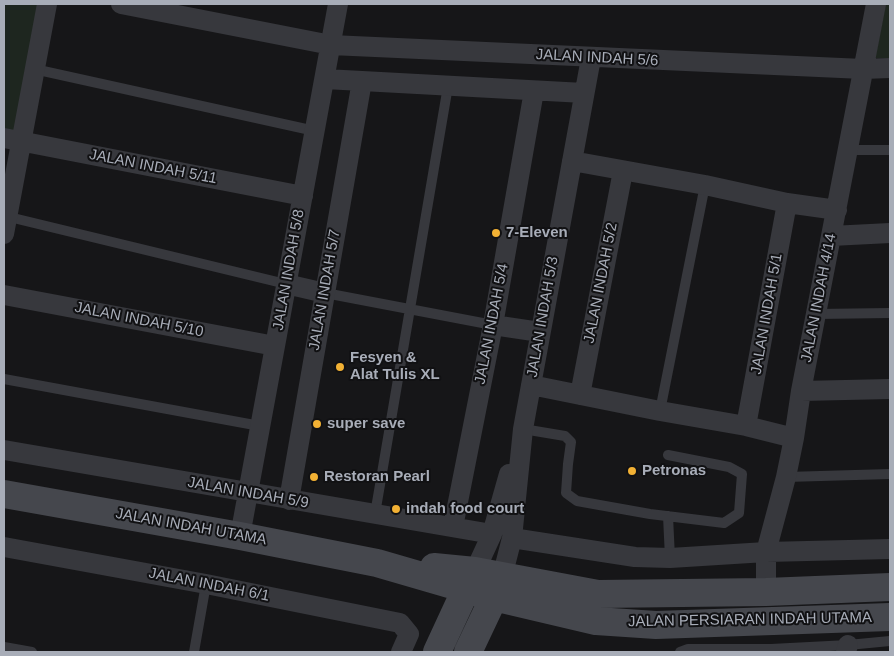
<!DOCTYPE html>
<style>
body{margin:0}
#map{position:relative;width:894px;height:656px;overflow:hidden;background:#161618;font-family:Helvetica,sans-serif}
canvas{display:block}
.frame{position:absolute;inset:0;border:5px solid #a8adb8;pointer-events:none}
</style>
<div id="map">
<canvas width="894" height="656"></canvas>
<div class="frame"></div>
</div>
<script>
const ctx = document.querySelector('canvas').getContext('2d');
ctx.lineJoin = 'round';
function fillPath(path, color) {
  ctx.fillStyle = color;
  ctx.fill(path, 'evenodd');
}
function shape(rows) {
  const path = new Path2D();
  for (const r of rows) {
    path.moveTo(r[0], r[1]);
    for (let i = 2; i < r.length; i += 2) path.lineTo(r[i], r[i + 1]);
  }
  return path;
}
function strokePath(path, color, width, dash) {
  ctx.strokeStyle = color;
  ctx.lineWidth = width;
  ctx.lineCap = dash ? 'butt' : 'round';
  ctx.setLineDash(dash || []);
  ctx.stroke(path);
}
function drawText(font, color, halo, rows, align = 'center') {
  ctx.font = font + ' Helvetica,sans-serif';
  ctx.lineWidth = 4;
  ctx.setLineDash([]);
  ctx.textBaseline = 'middle';
  ctx.strokeStyle = halo;
  ctx.fillStyle = color;
  for (const [text, x, y, turn = 0] of rows) {
    ctx.save();
    ctx.translate(x, y);
    ctx.rotate((+turn || 0) * Math.PI / 180);
    ctx.textAlign = isNaN(turn) ? turn : align;
    if (halo) ctx.strokeText(text, 0, 0);
    ctx.fillText(text, 0, 0);
    ctx.restore();
  }
}
const green = shape([
 [4,4,47,4,21,141,4,138],
 [886,4,890,4,890,58,875,58]
]);
const lane = shape([
 [34,69,315,131],
 [848,150,890,150],
 [5,216,286,284],
 [325,293,493,325],
 [817,314,890,313],
 [4,379,260,426],
 [660,411,705,185],
 [523,429,565,436,571,442,568,464,566,493,577,501,650,514,724,523,739,513,742,474,729,467,668,455],
 [786,477,890,474],
 [375,514,448,86],
 [668,516,670,558],
 [4,647,32,652],
 [194,652,206,584],
 [680,652,688,649,771,649,848,645,890,641]
]);
const street = shape([
 [121,4,331,45,863,69,890,68],
 [325,79,584,93],
 [4,138,303,196],
 [572,161,705,185,787,203,837,210],
 [4,234,47,4],
 [831,236,890,233],
 [286,284,325,293],
 [4,295,275,346],
 [493,325,540,332],
 [531,385,660,411,746,426,794,438],
 [801,391,890,389],
 [580,395,623,171],
 [746,426,787,203],
 [4,450,492,534],
 [289,500,362,81],
 [453,527,493,325,534,91],
 [240,536,338,4],
 [512,538,635,557,670,558,766,552,890,549],
 [4,547,206,584,400,623,409,634,401,652],
 [475,571,492,534,509,474],
 [502,577,512,538,523,429,591,58],
 [766,592,766,552,786,477,794,438,801,391,876,4],
 [846,652,848,645]
]);
const secondary = shape([
 [4,494,240,536,377,563,494,597,596,621,656,625,890,617],
 [434,567,475,571,598,594,766,592,890,587],
 [437,652,474,572],
 [468,652,494,597,501,581]
]);
const markers = [
 [496,233,5,"#f2b134"],
 [340,367,5,"#f2b134"],
 [317,424,5,"#f2b134"],
 [632,471,5,"#f2b134"],
 [314,477,5,"#f2b134"],
 [396,509,5,"#f2b134"]
];
const streetNames = [
 ["JALAN INDAH 5/6",597,58,3],
 ["JALAN INDAH 5/11",153,167,11],
 ["JALAN INDAH 5/8",289,270,-80],
 ["JALAN INDAH 5/2",601,283,-79],
 ["JALAN INDAH 5/7",325,290,-80],
 ["JALAN INDAH 4/14",819,298,-79],
 ["JALAN INDAH 5/1",767,314,-80],
 ["JALAN INDAH 5/3",543,317,-80],
 ["JALAN INDAH 5/10",139,320,11],
 ["JALAN INDAH 5/4",492,324,-79],
 ["JALAN INDAH 5/9",248,493,10],
 ["JALAN INDAH UTAMA",191,527,10],
 ["JALAN INDAH 6/1",209,585,11],
 ["JALAN PERSIARAN INDAH UTAMA",750,620,-1]
];
const poiNames = [
 ["7-Eleven",506,233],
 ["Fesyen &",350,358],
 ["Alat Tulis XL",350,375],
 ["super save",327,424],
 ["Petronas",642,471],
 ["Restoran Pearl",324,477],
 ["indah food court",406,509]
];
fillPath(green, '#1e261f');
strokePath(lane, '#37383d', 10);
strokePath(street, '#37383d', 20);
strokePath(secondary, '#45474d', 28);
for (const [x, y, r, color] of markers) {
  const dot = new Path2D();
  dot.arc(x, y, r, 0, 2 * Math.PI);
  ctx.fillStyle = color;
  ctx.fill(dot);
  strokePath(dot, '#111113', 2);
}
drawText('15px', '#a8adb8', '#111113', streetNames);
drawText('bold 15px', '#a8adb8', '#111113', poiNames, 'left');
</script>
